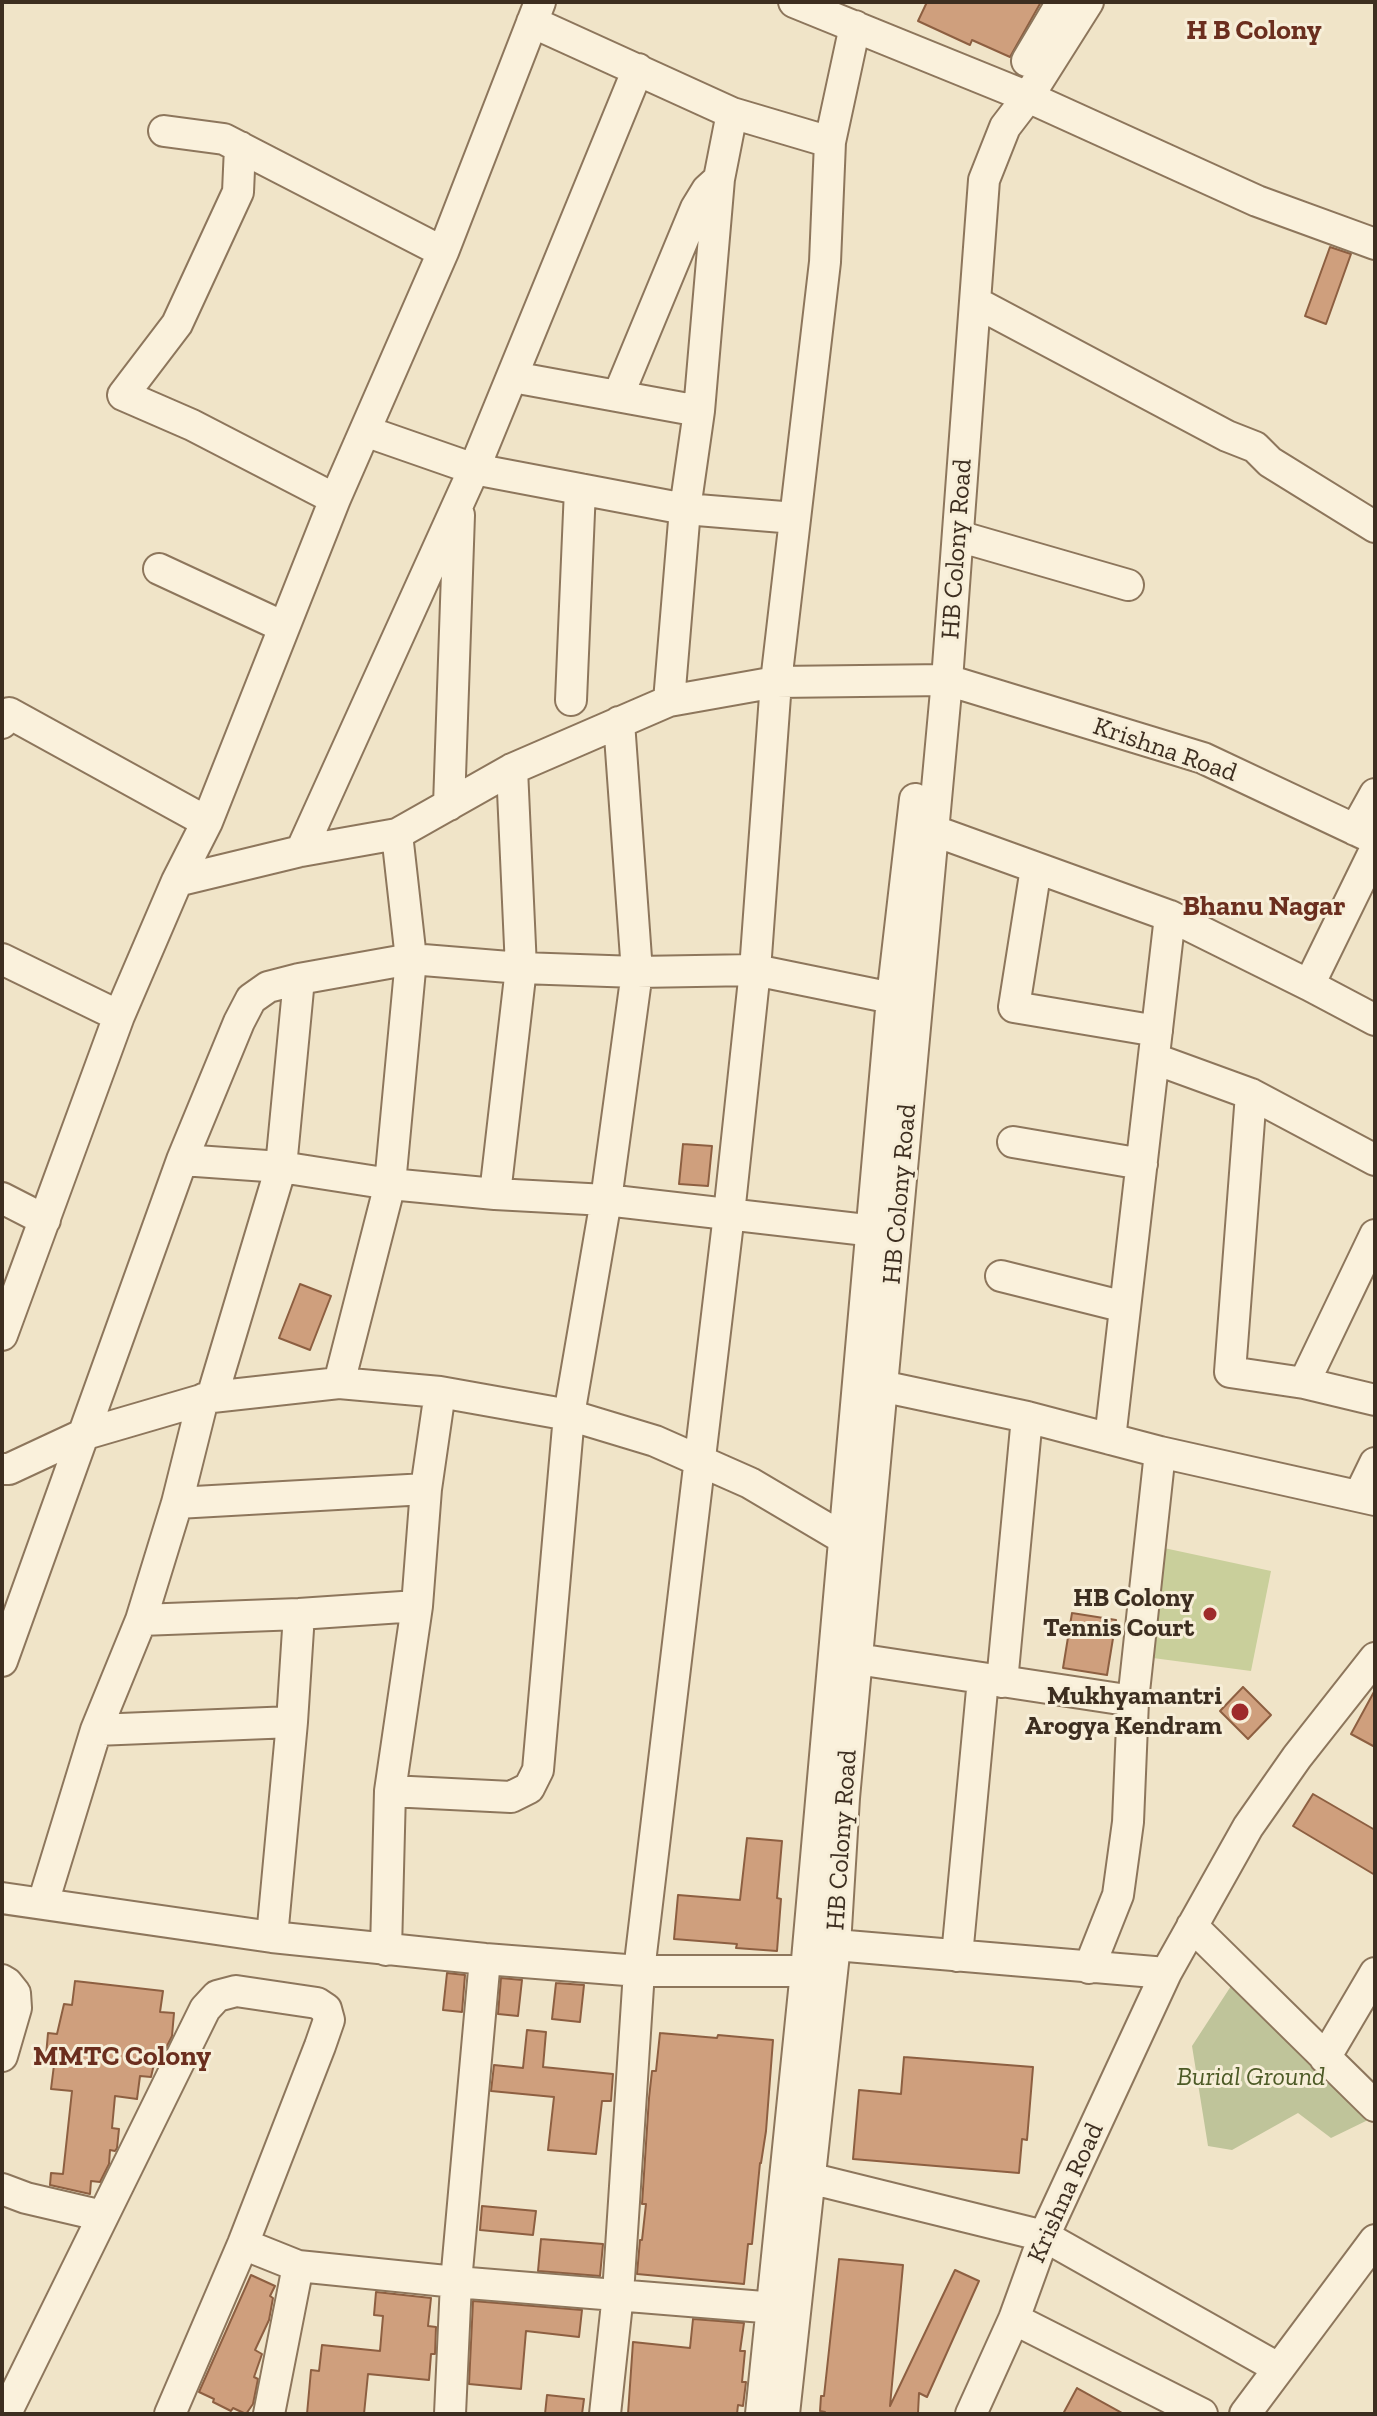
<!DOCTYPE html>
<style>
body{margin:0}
#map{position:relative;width:1377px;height:2416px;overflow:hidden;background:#f0e4c8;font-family:"Zilla Slab",serif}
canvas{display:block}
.frame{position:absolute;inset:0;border:4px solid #3d2e20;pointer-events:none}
</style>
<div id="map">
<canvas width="1377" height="2416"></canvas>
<div class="frame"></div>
</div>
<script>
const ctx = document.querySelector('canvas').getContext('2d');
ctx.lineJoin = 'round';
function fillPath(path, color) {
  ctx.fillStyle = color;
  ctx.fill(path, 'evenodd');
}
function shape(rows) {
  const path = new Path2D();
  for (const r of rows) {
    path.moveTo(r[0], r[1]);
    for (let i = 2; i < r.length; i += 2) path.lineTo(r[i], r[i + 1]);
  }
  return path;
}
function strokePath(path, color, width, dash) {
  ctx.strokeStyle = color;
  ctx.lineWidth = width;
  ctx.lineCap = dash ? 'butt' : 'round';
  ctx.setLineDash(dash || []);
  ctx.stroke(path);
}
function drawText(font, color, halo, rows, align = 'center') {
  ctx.font = font + ' "Zilla Slab",serif';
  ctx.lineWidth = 6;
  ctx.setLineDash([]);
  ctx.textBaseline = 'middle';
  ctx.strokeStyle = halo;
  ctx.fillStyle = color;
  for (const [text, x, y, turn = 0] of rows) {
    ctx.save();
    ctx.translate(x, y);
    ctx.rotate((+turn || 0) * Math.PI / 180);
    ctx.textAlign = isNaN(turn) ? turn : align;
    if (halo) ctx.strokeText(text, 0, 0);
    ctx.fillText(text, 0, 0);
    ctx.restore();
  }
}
const green = shape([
 [1164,1548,1271,1571,1251,1671,1153,1658]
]);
const cemetery = shape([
 [1231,1986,1368,2120,1331,2138,1298,2113,1232,2150,1208,2146,1192,2046]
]);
const building = shape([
 [927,2,1041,2,1010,57,972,40,970,45,918,21,927,2],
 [1330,247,1351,254,1326,324,1305,316,1330,247],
 [683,1144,712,1146,708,1186,679,1184,683,1144],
 [300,1284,331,1296,310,1350,279,1338,300,1284],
 [1072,1613,1116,1620,1107,1675,1063,1668,1072,1613],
 [1243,1687,1271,1715,1248,1739,1220,1711,1243,1687],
 [1375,1690,1375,1747,1351,1734,1375,1690],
 [1313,1794,1375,1830,1375,1875,1293,1826,1313,1794],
 [747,1838,782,1841,777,1898,781,1899,777,1951,736,1948,737,1944,674,1939,678,1895,740,1900,747,1838],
 [447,1973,465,1975,462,2012,443,2010,447,1973],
 [501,1978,522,1980,518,2016,498,2014,501,1978],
 [75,1981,163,1991,160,2012,174,2013,172,2036,166,2048,158,2047,151,2077,140,2076,137,2099,115,2096,112,2128,119,2129,117,2148,115,2151,110,2150,109,2164,100,2182,91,2181,90,2194,50,2185,51,2173,63,2174,72,2091,51,2089,55,2057,46,2056,48,2033,57,2034,64,2004,72,2005,75,1981],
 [556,1983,584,1985,580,2022,552,2019,556,1983],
 [527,2030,546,2032,543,2067,613,2074,611,2101,602,2101,596,2154,548,2150,554,2097,491,2091,494,2065,523,2068,527,2030],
 [660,2033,717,2038,718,2035,773,2040,766,2131,761,2163,760,2163,752,2244,748,2244,744,2284,637,2274,640,2240,642,2240,646,2204,642,2204,649,2098,652,2071,656,2071,660,2033],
 [904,2057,1033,2067,1027,2140,1022,2139,1019,2173,853,2159,859,2090,901,2094,904,2057],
 [482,2206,536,2211,533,2235,480,2230,482,2206],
 [541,2239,603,2244,600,2276,538,2271,541,2239],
 [839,2259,903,2265,890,2406,955,2270,979,2281,927,2397,919,2393,918,2413,825,2414,825,2412,820,2411,821,2396,824,2396,839,2259],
 [251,2275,275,2286,270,2296,273,2298,269,2320,255,2350,262,2354,254,2377,258,2379,253,2404,246,2414,233,2408,231,2411,213,2402,214,2399,199,2392,251,2275],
 [376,2292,431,2298,428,2326,436,2327,435,2354,431,2354,429,2380,368,2374,364,2414,307,2414,311,2370,319,2371,322,2345,380,2351,383,2316,374,2315,376,2292],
 [473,2301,582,2310,579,2337,526,2331,521,2389,469,2384,473,2301],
 [693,2319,744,2323,740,2351,745,2351,742,2382,746,2382,743,2406,738,2405,737,2414,628,2414,633,2342,690,2348,693,2319],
 [1077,2388,1124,2414,1063,2414,1077,2388],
 [547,2395,584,2399,582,2414,545,2414,547,2395]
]);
const minor = shape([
 [794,2,1028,97,1257,201,1375,244],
 [532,22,732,113,830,142,825,262,776,682,755,970,729,1214,639,1971,618,2294,605,2414],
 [1027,61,1062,2],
 [164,131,224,139,443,252],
 [830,142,855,26],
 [240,147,238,192,177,324,123,395,192,425,335,499],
 [975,302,1227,436,1255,447,1270,462,1375,527],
 [513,377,699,411],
 [618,396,696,208,707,190,719,179],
 [365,431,474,469,685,509,795,518],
 [958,536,1128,585],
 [159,569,284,627],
 [571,700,580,489],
 [669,701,685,509,699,411,719,179,732,113],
 [2,723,9,713,207,822],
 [449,805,459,515],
 [932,830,1170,916],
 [1355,830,1375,794],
 [1375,850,1309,985,1375,1020],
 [301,851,474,469,638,69],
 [1036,868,1014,1007,1157,1031],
 [177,881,301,851,397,834,512,769,669,701,776,682,947,680,1203,758,1375,839],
 [2,959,119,1016],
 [1155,1059,1251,1094,1375,1160],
 [1251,1094,1230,1372,1304,1383,1375,1235],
 [1013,1142,1142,1164],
 [182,1160,281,1167,390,1184,495,1194,606,1200,892,1233],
 [495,1194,521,968,512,769],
 [2,1198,45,1220],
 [1001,1276,1125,1307],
 [2,1335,119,1016,177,881,207,822,335,499,443,252,540,2],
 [862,1382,1027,1417,1160,1452],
 [339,1383,390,1184,411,959,397,834],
 [1304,1383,1375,1400],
 [212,1397,281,1167,299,979],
 [1110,1439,1170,916,1309,985],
 [2,1469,9,1469,82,1435,212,1397,339,1383,440,1392,569,1415,655,1441,750,1483,843,1538],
 [1359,1496,1375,1463],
 [177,1503,426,1489],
 [141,1620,299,1614,417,1606],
 [857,1659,1133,1701],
 [2,1661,182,1160,239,1022,251,999,268,987,299,979,411,959,521,968,637,972,755,970,892,998],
 [1002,1682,1027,1417],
 [96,1730,292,1722,299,1614],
 [390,1791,511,1797,529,1788,538,1770,569,1415,606,1200,637,972,619,722],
 [2,1898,272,1937,485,1959,639,1971,824,1971],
 [43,1903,96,1730,141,1620,177,1503,203,1399],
 [1192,1926,1375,2106],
 [272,1937,292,1722],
 [835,1945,1166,1973],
 [386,1950,390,1791,417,1606,426,1489,440,1392],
 [957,1956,983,1679],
 [1089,1968,1118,1895,1128,1822,1133,1701,1160,1452,1375,1500],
 [2,1980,7,1983,15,1993,16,2008,2,2056],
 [1325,2058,1375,1973],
 [809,2178,1044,2236,1278,2368],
 [2,2189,26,2198,103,2216],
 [243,2244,298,2266],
 [1014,2319,1202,2414],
 [8,2409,205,2009,217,1996,236,1991,317,2003,326,2009,329,2020,320,2046,243,2244,170,2414],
 [269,2414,298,2266,456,2282,788,2309],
 [450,2414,456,2282,485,1959],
 [761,2414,806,1971,892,998,915,799],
 [784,2414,835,1945,844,1798,947,680,984,180,1005,127,1028,97,1088,2],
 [971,2414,1014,2319,1044,2236,1166,1973,1248,1827,1297,1757,1375,1658],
 [1245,2414,1375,2240]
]);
const markers = [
 [1210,1614,8,"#9e2a2b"],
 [1240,1712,10,"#9e2a2b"]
];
const streetNames = [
 ["HB Colony Road",957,549,-86],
 ["Krishna Road",1165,750,19],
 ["HB Colony Road",900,1194,-85],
 ["HB Colony Road",842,1840,-86],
 ["Krishna Road",1066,2193,-66]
];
const poiNames = [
 ["HB Colony",1194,1599],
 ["Tennis Court",1194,1629],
 ["Mukhyamantri",1222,1697],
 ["Arogya Kendram",1222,1727]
];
const parkNames = [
 ["Burial Ground",1251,2078]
];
const neighbourhoodNames = [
 ["H B Colony",1254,31],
 ["Bhanu Nagar",1264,907],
 ["MMTC Colony",122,2057]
];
fillPath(green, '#c9cf9b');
fillPath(cemetery, '#bfc49a');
fillPath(building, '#cf9f7d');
strokePath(building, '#8d5f41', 2);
strokePath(minor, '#8d765c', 34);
strokePath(minor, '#faf1dc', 30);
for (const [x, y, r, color] of markers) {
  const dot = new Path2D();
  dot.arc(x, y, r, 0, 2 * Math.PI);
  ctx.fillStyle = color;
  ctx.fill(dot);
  strokePath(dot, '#f7eed8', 3);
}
drawText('26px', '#3d2e20', '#f7eed8', streetNames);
drawText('bold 26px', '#3d2e20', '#f7eed8', poiNames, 'right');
drawText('italic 26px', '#4d5a26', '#f7eed8', parkNames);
drawText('bold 28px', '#6b2e1e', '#f7eed8', neighbourhoodNames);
</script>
